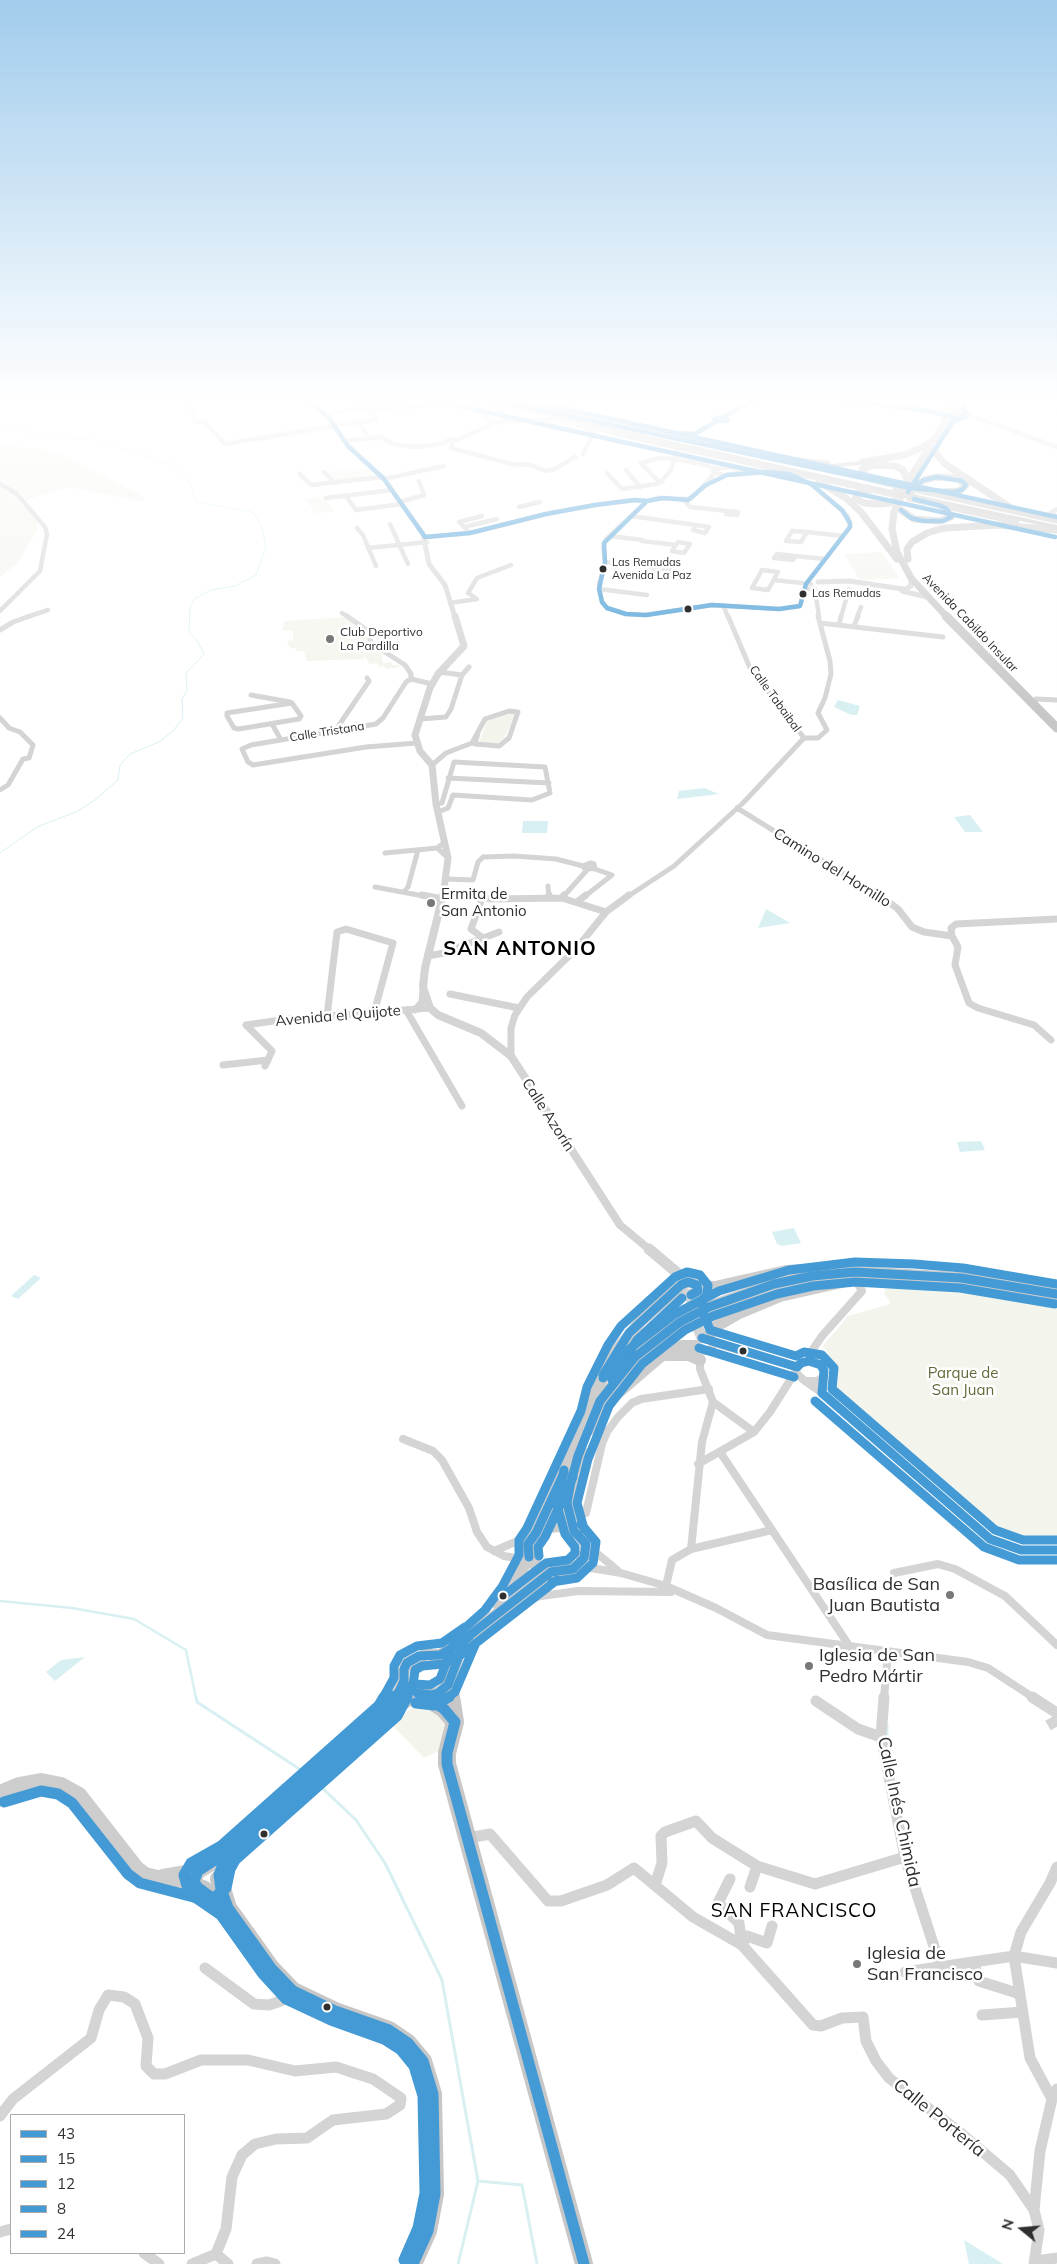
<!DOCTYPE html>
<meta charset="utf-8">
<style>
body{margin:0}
#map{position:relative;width:1057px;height:2264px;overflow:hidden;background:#fff;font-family:Mulish,sans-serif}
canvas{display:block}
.legend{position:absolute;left:10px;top:2114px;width:175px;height:140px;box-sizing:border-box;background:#fff;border:1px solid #acacac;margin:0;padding:6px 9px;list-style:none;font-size:15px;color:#2f2f2f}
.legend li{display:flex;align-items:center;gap:10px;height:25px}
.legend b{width:25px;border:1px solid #acacac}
.north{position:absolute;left:997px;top:2204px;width:50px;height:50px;-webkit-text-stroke:4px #fff;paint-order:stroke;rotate:287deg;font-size:14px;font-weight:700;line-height:20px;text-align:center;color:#2f2f2f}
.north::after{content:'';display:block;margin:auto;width:18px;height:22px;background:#2f2f2f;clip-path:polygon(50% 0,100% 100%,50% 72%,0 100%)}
</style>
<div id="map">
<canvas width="1057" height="2264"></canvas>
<ul class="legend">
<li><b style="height:6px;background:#449ad5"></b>43</li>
<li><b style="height:6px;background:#449ad5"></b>15</li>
<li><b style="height:6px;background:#449ad5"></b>12</li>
<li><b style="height:6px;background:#449ad5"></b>8</li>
<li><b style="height:6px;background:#449ad5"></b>24</li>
</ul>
<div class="north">N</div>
</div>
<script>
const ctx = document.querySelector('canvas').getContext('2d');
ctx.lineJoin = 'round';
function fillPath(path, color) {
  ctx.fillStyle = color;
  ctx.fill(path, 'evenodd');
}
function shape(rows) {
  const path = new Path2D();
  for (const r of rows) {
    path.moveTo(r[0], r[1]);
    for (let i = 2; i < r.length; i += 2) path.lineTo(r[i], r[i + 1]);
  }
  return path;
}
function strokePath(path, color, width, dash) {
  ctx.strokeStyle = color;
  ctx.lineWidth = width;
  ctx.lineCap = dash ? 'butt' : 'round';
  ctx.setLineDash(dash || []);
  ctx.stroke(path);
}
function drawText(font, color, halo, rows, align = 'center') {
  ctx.font = font + ' Mulish,sans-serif';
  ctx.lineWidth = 5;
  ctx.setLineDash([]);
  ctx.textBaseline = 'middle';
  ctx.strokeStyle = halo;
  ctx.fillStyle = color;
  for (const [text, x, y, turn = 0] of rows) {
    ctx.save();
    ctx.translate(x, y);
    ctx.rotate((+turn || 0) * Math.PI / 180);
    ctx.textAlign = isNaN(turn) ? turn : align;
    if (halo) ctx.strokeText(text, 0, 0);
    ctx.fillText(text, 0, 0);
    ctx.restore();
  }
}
const green = shape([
 [0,444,57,452,143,496,144,502,70,487,27,500,22,494,0,481],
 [368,469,376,476,336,481,326,472],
 [0,487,14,495,37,521,37,530,28,546,16,564,0,577],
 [324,497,334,512,315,513,306,499],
 [882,552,899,578,860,580,844,554],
 [345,617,366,632,370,643,381,652,383,663,391,662,392,665,398,665,400,667,386,669,384,666,378,667,377,663,369,664,368,661,370,660,367,660,363,654,364,659,307,661,304,651,296,651,295,648,290,648,287,641,293,640,293,631,282,630,285,621],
 [509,712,515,714,505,737,497,744,480,743,479,742,487,721],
 [915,1284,959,1287,1057,1304,1057,1538,1032,1543,993,1532,829,1390,835,1384,828,1353,823,1346,848,1316,890,1304,889,1299,884,1294,885,1289],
 [416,1704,429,1704,447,1725,443,1749,424,1758,392,1725]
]);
const water = shape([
 [838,700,860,706,857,715,851,715,834,707],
 [704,788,719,794,677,799,679,791],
 [970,815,983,832,965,832,954,817],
 [523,821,548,821,547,833,522,833],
 [766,909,790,923,758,928],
 [981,1141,985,1150,960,1152,957,1142],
 [794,1228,801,1243,782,1246,777,1244,772,1232],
 [34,1275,41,1278,18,1299,11,1296],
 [85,1657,55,1681,46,1672,61,1660],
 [964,2240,1003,2264,969,2264]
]);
const streamFar2 = shape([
 [0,428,73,439,98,440,171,464,188,478,196,500,202,503,252,512,261,524,266,547,256,575,235,586,211,590,194,599,190,608,189,632,198,642,204,654,186,673,187,690,182,699,183,718,173,731,159,742,130,754,120,765,118,780,95,800,78,811,37,827,0,853]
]);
const streamFar1 = shape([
 [0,1601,72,1608,134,1619,186,1650,196,1698]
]);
const stream = shape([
 [196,1697,197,1702,307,1774],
 [887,1724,887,1741],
 [316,1782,356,1820,385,1863,442,1980,478,2181,458,2264],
 [478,2181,522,2185,537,2264]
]);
const minorTunnel = shape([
 [1050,1718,1057,1730]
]);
const minorFar4 = shape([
 [164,396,177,398,193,408,194,421,205,422,225,444,335,426],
 [335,396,335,399,348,400],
 [821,396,941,414],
 [314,404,318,403,323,396],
 [325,414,346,410,373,410,459,402],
 [967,414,1057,447],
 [721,417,761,396],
 [497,422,453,442,451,448,512,464,530,465,546,471,555,469,575,457],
 [359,423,369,438],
 [334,425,377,420,368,405,357,405,356,402],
 [680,434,695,434,717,421,728,420,724,417],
 [343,441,381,437,393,444,417,447,440,444,454,438],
 [583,454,594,432,586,427],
 [715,469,727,467,789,474,811,484,848,516,850,527,806,584,800,606,779,609,712,605,646,615,626,614,607,608,602,602,599,584,605,562,603,547,606,539,647,501,657,498,691,499,715,473],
 [626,470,640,487],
 [713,471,723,475,748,472],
 [324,472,335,483],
 [607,473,622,489,656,484,661,482,671,470,678,447],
 [300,474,311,485,383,477],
 [384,479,444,466],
 [659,482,641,463,660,458,675,459,706,465,715,469],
 [0,484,17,494,45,527,47,534,40,571,0,611],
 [346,496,356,510,402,504],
 [326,498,392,490],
 [684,500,690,507,727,511],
 [400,502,424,495,419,481],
 [519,507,540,502],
 [1057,509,1049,514,1057,516],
 [727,511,738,512,737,515,726,514,727,511],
 [631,516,696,525],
 [390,524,408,564],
 [696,525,709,527,705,533,693,530,696,525],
 [464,527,497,519],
 [357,528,363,535,376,566],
 [792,531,807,532,801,542,786,541,792,531],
 [807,532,843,536],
 [470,533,459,522,482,516],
 [609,536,643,540],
 [425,537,470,533,546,514,595,505,635,500,647,501],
 [642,541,676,545],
 [678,542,690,544,684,553,672,551,678,542],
 [368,548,427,542],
 [777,554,795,556,793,560,774,558,777,554],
 [795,556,825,559],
 [605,562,658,568],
 [658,568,672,570,667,577,653,576,658,568],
 [762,570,778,572,768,590,752,588,762,570],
 [774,580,811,584],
 [599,589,647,595],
 [806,589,815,589,819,617],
 [450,603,477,599,468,593,477,578,511,565],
 [723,605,728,617],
 [342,613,348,617],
 [27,617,48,610],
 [841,617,849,589],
 [857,617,861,607]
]);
const minorFar3 = shape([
 [347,616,368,631,371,643,405,665,411,674,411,679],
 [728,616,750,668,804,738],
 [820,623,943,637],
 [839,625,841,616],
 [854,626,858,616],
 [0,630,13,622,30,616],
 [439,672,462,675],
 [411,679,406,682,383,718,376,724,251,745,242,749,248,762,253,765,366,747,417,743],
 [411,679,432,684],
 [251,695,290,702],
 [1036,699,1057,700],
 [292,703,301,716,299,719,239,729,234,728,227,716,227,713,292,703],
 [0,718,9,728,20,732,33,745,29,758,23,759,8,785,0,790],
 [420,719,446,717,451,709,462,675,469,667],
 [272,724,281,740],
 [335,731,369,681,367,678],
 [804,738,818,738,827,730,818,713,825,698,831,674,830,661,818,616],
 [432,765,446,753,472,743,485,719,509,711,518,712,509,738,499,746,475,744,478,733],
 [448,778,549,783],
 [436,804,442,803,454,762,545,767,550,793,532,800,453,795,448,808,438,812],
 [737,808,881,897],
 [445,842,437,848,448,858],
 [385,853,437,848],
 [590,863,594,864,595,869,584,868,583,866,590,863],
 [446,879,473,880,478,862,483,857,514,856,556,859,583,866],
 [548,886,549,897],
 [375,887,429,897],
 [404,892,408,887,418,850],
 [444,892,476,897],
 [563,897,587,870],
 [584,897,612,875,595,869],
 [627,897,674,866,743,803,804,738]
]);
const minorFar2 = shape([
 [422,895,442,899],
 [467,895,492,899,562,898,606,912],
 [549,895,549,898],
 [879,895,898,909,912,927,924,932,952,936],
 [482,898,471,929,483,938],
 [562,898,564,895],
 [577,902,586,895],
 [428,956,444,953,499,932],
 [450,994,519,1008],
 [406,1010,462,1106],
 [415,1010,422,1002,423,990],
 [327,1016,337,932,346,929,393,943,374,1013],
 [1051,1040,1034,1025,978,1008,969,1003,955,965,958,947,952,936,951,928,956,924,1057,919],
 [511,1056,511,1028,515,1015,527,997,576,949,606,912,629,895],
 [223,1065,268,1060],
 [265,1066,272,1051,246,1025,288,1019,430,1008]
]);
const minorFar1 = shape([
 [705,1338,714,1343,797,1367],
 [695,1344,697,1348,705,1351,711,1350,714,1343],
 [700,1358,700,1369,713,1402],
 [809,1361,811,1352,822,1336,862,1291,857,1282,850,1281],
 [796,1367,797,1374,805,1381,817,1381,823,1377],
 [797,1367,801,1363,809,1361,821,1365,824,1371,822,1393],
 [805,1381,822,1393,990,1539,1021,1550,1057,1550],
 [713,1402,754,1432],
 [403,1439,433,1451,442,1460,469,1508,477,1532,487,1547,504,1556,516,1558,529,1556],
 [720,1452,850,1647],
 [698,1464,754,1432,770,1412,796,1371],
 [586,1513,602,1444,607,1432,618,1417,632,1403,641,1399,709,1389],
 [587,1545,617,1570],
 [691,1549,702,1442,713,1402],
 [494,1551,534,1534],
 [576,1569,591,1568,621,1573,666,1586,716,1608,767,1635,968,1662,988,1668,1034,1698],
 [894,1573,938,1564,955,1569,1005,1596,1057,1645],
 [666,1586,672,1560,691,1549,772,1530],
 [516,1603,541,1596,578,1591,671,1592],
 [884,1698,888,1652]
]);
const minor = shape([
 [884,1697,881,1737,905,1857,941,1968],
 [1032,1697,1057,1713],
 [816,1701,858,1729,881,1737],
 [468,1838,490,1834,548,1901,561,1901,607,1885,634,1868,693,1917,742,1945,813,2025,821,2026,842,2018,863,2017,866,2041,876,2061,889,2078,957,2130,1010,2175,1034,2210],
 [730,1879,718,1903,739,1923,742,1945],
 [655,1885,662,1863,661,1836,665,1832,696,1821,712,1838,757,1866,815,1884,905,1857],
 [750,1887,757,1866],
 [743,1943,747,1936,767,1943,772,1926],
 [974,1963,979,1981,1020,1994],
 [205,1968,254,2004,269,2005,281,2001,293,1991],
 [905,1972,1014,1956,1057,1963],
 [982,2015,1023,2012],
 [1052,2099,1030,2058,1014,1956,1021,1932,1050,1883,1057,1867],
 [0,2116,13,2099,91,2038,99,2010,108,1995,124,1997,135,2004,148,2038,146,2066,154,2074,165,2074,201,2060,248,2060,295,2071,336,2067,373,2079,401,2098,400,2105,386,2114,333,2120,307,2138,276,2139,255,2144,242,2155,232,2177,226,2229,216,2254,192,2264],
 [0,2232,11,2229],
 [144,2253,159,2264],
 [216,2254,228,2264],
 [1036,2261,1057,2258],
 [257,2264,267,2262,275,2264],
 [1034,2264,1039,2230,1034,2210,1040,2151,1052,2099,1057,2089]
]);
const tertiaryFar3 = shape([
 [304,396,329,418,348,446,384,479,423,534,429,564,445,585,455,617],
 [459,402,485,415,488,420,500,422,508,419,499,410],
 [503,421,558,420,617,433],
 [911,578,911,586,902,591,927,597],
 [818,582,849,581,903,589]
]);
const tertiaryFar2 = shape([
 [443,897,448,858,436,804,432,765,420,751,415,735,430,688,438,674,464,646,455,616]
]);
const tertiaryFar1 = shape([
 [443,895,425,968,423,987,430,1008,438,1015,481,1033,511,1056,620,1225,650,1250]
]);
const tertiary = shape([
 [649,1249,688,1282],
 [688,1282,697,1285,699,1289,697,1293,688,1295,680,1291,681,1285,688,1282],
 [691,1295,694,1318,702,1338]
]);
const secondaryFar1 = shape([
 [698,1287,715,1287,786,1271,838,1268],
 [709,1307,774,1284,812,1276,855,1272,961,1278,1057,1294],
 [707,1338,715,1327,737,1314,780,1296,855,1279],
 [667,1355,689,1355,700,1360],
 [592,1409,596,1391,617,1350,641,1321,679,1287],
 [589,1430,612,1398,661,1356,682,1346,695,1346],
 [559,1526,579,1534,586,1544,586,1551,580,1564,573,1569,551,1572,534,1564,529,1556,528,1544,536,1533,550,1527,559,1526],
 [574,1531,567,1503,581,1450],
 [536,1533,591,1414,635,1357,680,1322],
 [499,1606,510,1592,529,1557],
 [427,1654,441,1657,447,1661,452,1673,450,1681,443,1690,438,1693,424,1695,411,1691,404,1681,403,1675,407,1663,427,1654],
 [434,1655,440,1655,456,1646,551,1572],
 [452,1673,464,1641],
 [396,1698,404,1681],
 [409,1698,417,1693]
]);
const secondary = shape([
 [391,1707,396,1697],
 [0,1793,19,1785,41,1781,61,1785,79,1795,136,1868,145,1875,199,1888],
 [163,1877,198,1871],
 [197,1887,194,1877,198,1871,227,1854,390,1709,411,1697]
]);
const primaryFar3 = shape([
 [491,396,789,460,827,464],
 [965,412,950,410,941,414,951,418,966,416,967,414,963,409,967,396],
 [943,415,946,421,908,481,894,512,892,529,897,552,911,578,947,617],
 [617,433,894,494],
 [945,433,953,421,959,418],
 [934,451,945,464,1008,506],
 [862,462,904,455,921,448,936,438],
 [819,482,846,498,861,512,897,559],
 [900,486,871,479,864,474,862,469,875,465,895,466,903,470,908,481],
 [914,489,1057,520],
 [871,490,857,493,855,498,864,503,879,504,891,503,899,498],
 [909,490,924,480,937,477,956,478,966,485,959,491,944,492],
 [909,498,1016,521],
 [901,510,914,519,939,521,951,517,947,509,941,506],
 [908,559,907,549,912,542,927,533,944,528,998,525,1057,530]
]);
const primaryFar2 = shape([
 [946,616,1057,728]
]);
const primaryFar1 = shape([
 [448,1685,451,1698],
 [424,1695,428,1698]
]);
const primary = shape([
 [426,1697,444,1709,455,1722],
 [451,1697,455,1722,447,1753,447,1764,584,2264],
 [219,1879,228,1908,271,1968,293,1991,335,2011,389,2030,408,2043,423,2061,433,2094,435,2194,428,2231,413,2264],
 [203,1889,228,1908]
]);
const motorway = shape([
 [444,396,453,396,462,402,457,403,444,396],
 [458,396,471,396,899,492,895,494,458,396],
 [874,459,877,459,877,463,832,468,804,467,800,465,804,463,832,464,874,459],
 [908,493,1057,525,1057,529,911,497,908,497,908,493]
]);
const secondaryBridge = shape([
 [680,1322,709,1307]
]);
const primaryBridge = shape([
 [900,486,914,489]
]);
const motorwayBridge = shape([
 [895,492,911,495]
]);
const bus1Far1 = shape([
 [702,1338,797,1367],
 [797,1367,801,1363,809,1361,821,1365,824,1371,822,1393],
 [603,1375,629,1333,681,1285,688,1282,697,1285,698,1291,691,1295],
 [822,1393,990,1539,1021,1550,1057,1550],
 [574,1531,567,1503,571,1482,578,1456,600,1401,635,1357,680,1322,709,1307,774,1284,812,1276,855,1272,961,1278,1057,1294],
 [529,1557,528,1544,536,1533,564,1473],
 [551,1572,573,1569,584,1558,586,1544,574,1531],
 [417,1693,428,1698],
 [417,1693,431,1695,438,1693,448,1685,465,1640,469,1637],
 [396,1698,404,1681,404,1669,407,1663,419,1656,440,1655,456,1646,551,1572]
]);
const bus1 = shape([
 [396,1697,390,1709,227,1854,219,1875,221,1889,228,1908,271,1968,293,1991,335,2011,389,2030,408,2043,423,2061,433,2094,435,2194,428,2231,413,2264],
 [426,1697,444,1709,455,1722,447,1753,447,1764,584,2264],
 [231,1912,197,1887,194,1881,198,1871,232,1849]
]);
const bus2 = shape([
 [304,396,329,418,348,446,384,479,425,537],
 [475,396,910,488],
 [822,396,929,411,955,418,967,415,963,409,967,396],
 [717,421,714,419,724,417,761,396],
 [674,433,695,434,717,421,728,420,724,417],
 [767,472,789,474,811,484,842,510,850,523,850,527,806,584,800,606,779,609,712,605,646,615,626,614,607,608,602,602,599,589,605,562,604,543,647,501,663,498,688,500,706,485,727,475,767,472],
 [937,477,962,481,966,485,962,490,953,492,910,488,924,480,937,477],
 [908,492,953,421,966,416,965,412],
 [901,510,911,518,924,521,943,521,951,517,947,509,941,506,914,499],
 [425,537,470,533,546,514,595,505,635,500,647,501]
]);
const bus3Far1 = shape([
 [699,1348,794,1377],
 [612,1380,637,1340,682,1298],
 [815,1401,984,1547,1019,1560,1057,1560],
 [584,1529,577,1503,588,1459,609,1406,642,1364,685,1330,713,1316,777,1294,813,1286,855,1282,960,1288,1055,1304],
 [539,1556,538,1547,545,1537,573,1477],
 [552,1582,577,1578,593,1563,596,1542,581,1524],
 [406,1698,413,1685,415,1670,422,1666,443,1664,462,1654,557,1580],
 [447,1698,455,1692,475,1645]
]);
const bus3 = shape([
 [416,1703,434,1705,449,1697],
 [4,1802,41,1791,58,1794,72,1803,128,1874,140,1883,201,1899,215,1897,226,1888,230,1869,235,1860,397,1716,407,1697]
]);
const bus4 = shape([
 [459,406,1055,537]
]);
const bus5Far1 = shape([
 [603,1378,628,1350,675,1314,719,1291,789,1270,855,1262,914,1264,963,1268,1057,1284],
 [503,1596,546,1563,568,1560,575,1553,575,1547,565,1534,557,1505,564,1470],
 [383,1698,394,1678,394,1666,400,1655,417,1646,442,1643,465,1627],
 [390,1698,414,1684,430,1685,440,1679,457,1635,485,1610,502,1587,519,1555,519,1540,527,1528,581,1411,587,1387,608,1345,621,1326,675,1277,687,1272,700,1275,708,1285,707,1295,702,1300,704,1315,710,1330,796,1356,804,1352,822,1355,834,1368,832,1389,995,1530,1023,1540,1057,1540]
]);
const bus5 = shape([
 [392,1697,384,1701,221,1846,191,1863,184,1875,189,1893,221,1915,263,1974,286,1999,331,2020,384,2039,401,2050,414,2066,423,2096,425,2193,418,2228,404,2260],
 [378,1707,384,1697]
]);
const bus6 = shape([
 [508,396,1057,517]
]);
const markers = [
 [603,569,4.5,"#2f2f2f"],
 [803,594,4.5,"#2f2f2f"],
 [688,609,4.5,"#2f2f2f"],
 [330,639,5,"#787878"],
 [431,903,5,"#787878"],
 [743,1351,4.5,"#2f2f2f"],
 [950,1595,5,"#787878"],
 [503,1596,4.5,"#2f2f2f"],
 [809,1666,5,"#787878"],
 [264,1834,4.5,"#2f2f2f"],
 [857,1964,5,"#787878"],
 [327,2007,4.5,"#2f2f2f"]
];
const farBusnames = [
 ["Las Remudas",612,563],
 ["Avenida La Paz",612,576],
 ["Las Remudas",812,594]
];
const farStreetnames = [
 ["Avenida Cabildo Insular",970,623,46],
 ["Calle Tabaibal",775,699,54],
 ["Calle Tristana",327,732,-9]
];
const farPoinames = [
 ["Club Deportivo",340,632],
 ["La Pardilla",340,646]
];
const streetNames = [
 ["Camino del Hornillo",832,868,32],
 ["Avenida el Quijote",338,1016,-5],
 ["Calle Azorín",548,1115,57]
];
const poiNames = [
 ["Ermita de",441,894],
 ["San Antonio",441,911]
];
const parkNames = [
 ["Parque de",963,1373],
 ["San Juan",963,1390]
];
const nearPoinames = [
 ["Basílica de San",940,1585,"right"],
 ["Juan Bautista",940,1606,"right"],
 ["Iglesia de San",819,1656],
 ["Pedro Mártir",819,1677],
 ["Iglesia de",867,1954],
 ["San Francisco",867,1975]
];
const nearStreetnames = [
 ["Calle Inés Chimida",899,1812,78],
 ["Calle Portería",939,2118,39]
];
const nearNeighbourhoodnames = [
 ["SAN FRANCISCO",794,1911]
];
const districtNames = [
 ["SAN ANTONIO",520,949]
];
fillPath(green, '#f3f5ec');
fillPath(water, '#d8f0f2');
strokePath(streamFar2, '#d8f0f2', 1);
strokePath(streamFar1, '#d8f0f2', 2.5);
strokePath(stream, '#d8f0f2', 3);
strokePath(minorTunnel, '#d5d5d5', 11, [11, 5]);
strokePath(minorFar4, '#d4d4d4', 4.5);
strokePath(minorFar3, '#d4d4d4', 5);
strokePath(minorFar2, '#d4d4d4', 7);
strokePath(minorFar1, '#d4d4d4', 8);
strokePath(minor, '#d4d4d4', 11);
strokePath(tertiaryFar3, '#d4d4d4', 5);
strokePath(tertiaryFar2, '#d4d4d4', 7);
strokePath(tertiaryFar1, '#d4d4d4', 8);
strokePath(tertiary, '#d4d4d4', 11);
strokePath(secondaryFar1, '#cdcdcd', 12);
strokePath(secondary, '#cdcdcd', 16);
strokePath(primaryFar3, '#c7c7c7', 7);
strokePath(primaryFar2, '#c7c7c7', 9);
strokePath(primaryFar1, '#c7c7c7', 14);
strokePath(primary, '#c7c7c7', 18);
fillPath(motorway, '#c1c1c1');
strokePath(secondaryBridge, '#cdcdcd', 12);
strokePath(primaryBridge, '#c7c7c7', 7);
strokePath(motorwayBridge, '#c1c1c1', 8);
strokePath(bus1Far1, '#449ad5', 9);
strokePath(bus1, '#449ad5', 11);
strokePath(bus2, '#449ad5', 4.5);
strokePath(bus3Far1, '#449ad5', 9);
strokePath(bus3, '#449ad5', 11);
strokePath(bus4, '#449ad5', 4.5);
strokePath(bus5Far1, '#449ad5', 9);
strokePath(bus5, '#449ad5', 11);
strokePath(bus6, '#449ad5', 4.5);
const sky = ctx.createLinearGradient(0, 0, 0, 713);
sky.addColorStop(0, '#a1ccec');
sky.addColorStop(0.56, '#fff');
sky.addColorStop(1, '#ffffff00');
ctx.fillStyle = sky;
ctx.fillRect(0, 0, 1057, 713);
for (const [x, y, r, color] of markers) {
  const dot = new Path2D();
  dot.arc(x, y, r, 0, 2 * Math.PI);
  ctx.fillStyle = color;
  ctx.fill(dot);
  strokePath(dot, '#fff', 2);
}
drawText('11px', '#2f2f2f', '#fff', farBusnames, 'left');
drawText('12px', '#2f2f2f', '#fff', farStreetnames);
drawText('12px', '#2f2f2f', '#fff', farPoinames, 'left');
drawText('15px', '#2f2f2f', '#fff', streetNames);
drawText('15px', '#2f2f2f', '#fff', poiNames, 'left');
drawText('15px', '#626b3b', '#fff', parkNames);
drawText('18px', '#2f2f2f', '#fff', nearPoinames, 'left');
drawText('18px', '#2f2f2f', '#fff', nearStreetnames);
ctx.letterSpacing = '1px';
drawText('19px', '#000', '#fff', nearNeighbourhoodnames);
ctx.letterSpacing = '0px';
ctx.letterSpacing = '1px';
drawText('bold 20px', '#000', '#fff', districtNames);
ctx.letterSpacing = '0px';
</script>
